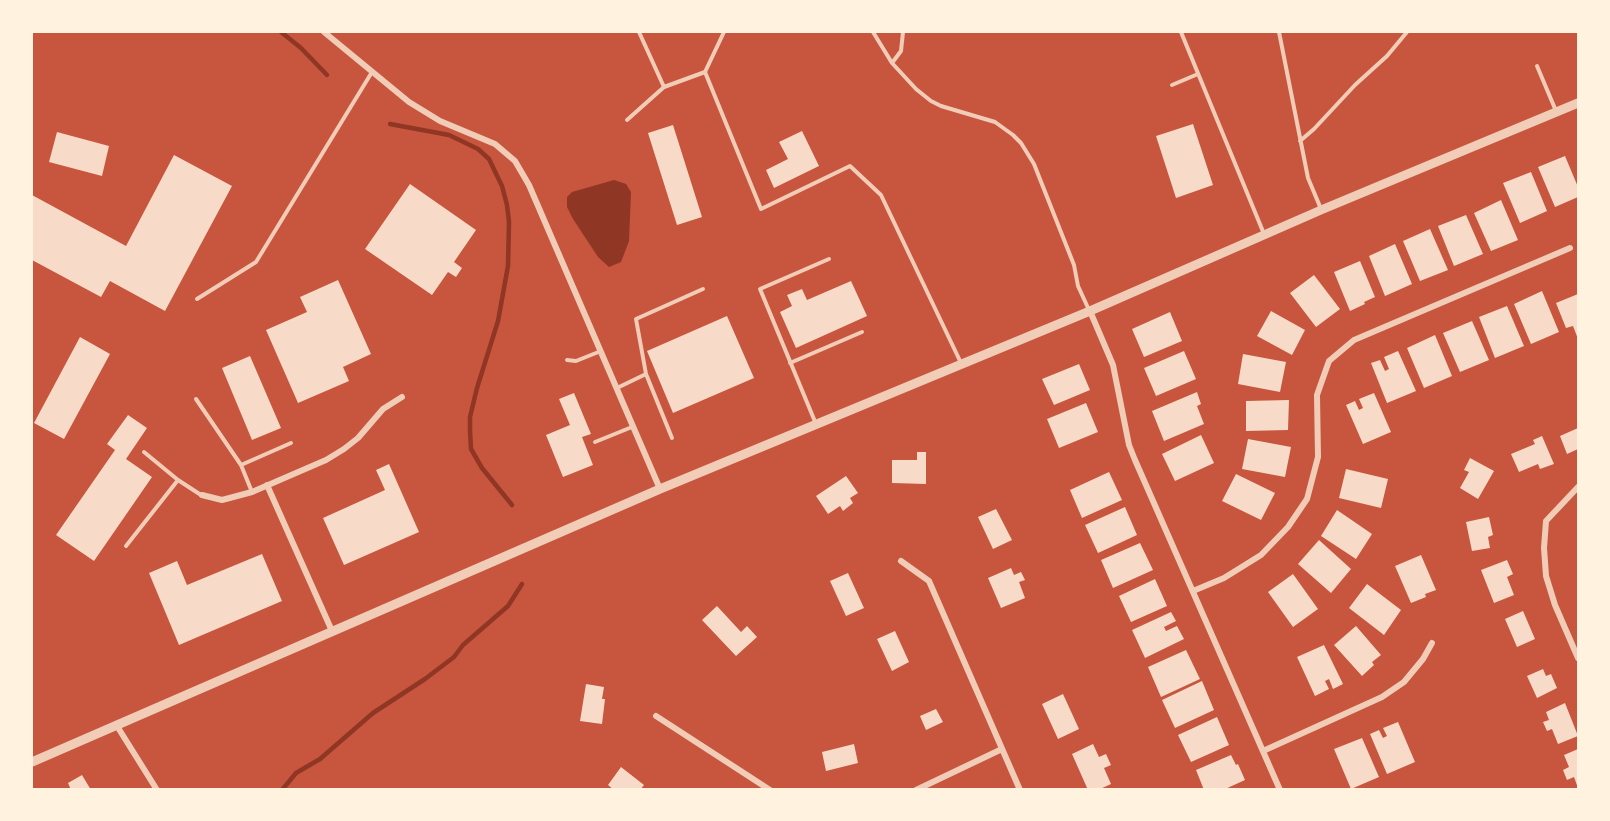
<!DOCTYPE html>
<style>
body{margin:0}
#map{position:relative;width:1610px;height:821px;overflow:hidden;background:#c8553d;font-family:Karla,sans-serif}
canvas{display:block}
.frame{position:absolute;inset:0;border:33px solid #fff3e0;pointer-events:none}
</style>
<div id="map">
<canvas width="1610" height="821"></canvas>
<div class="frame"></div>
</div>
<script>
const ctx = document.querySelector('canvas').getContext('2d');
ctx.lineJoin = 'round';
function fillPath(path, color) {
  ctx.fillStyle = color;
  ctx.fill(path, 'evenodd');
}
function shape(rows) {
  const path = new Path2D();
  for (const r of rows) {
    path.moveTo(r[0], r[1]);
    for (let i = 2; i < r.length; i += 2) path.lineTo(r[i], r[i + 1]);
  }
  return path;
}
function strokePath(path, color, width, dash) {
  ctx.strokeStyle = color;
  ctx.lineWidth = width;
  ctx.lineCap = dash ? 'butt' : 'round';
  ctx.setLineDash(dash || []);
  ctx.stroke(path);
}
const water = shape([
 [614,180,626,184,631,192,629,241,621,262,609,267,598,257,573,219,567,207,567,197,572,192]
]);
const stream = shape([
 [281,32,301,48,327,75],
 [390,124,449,135,478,149,489,159,502,186,507,205,509,222,508,266,498,321,477,388,470,417,470,431,471,449,482,468,512,505],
 [282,790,296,773,320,759,373,713,425,679,454,657,463,645,508,606,522,584]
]);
const building = shape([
 [1193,124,1213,185,1176,198,1156,136],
 [673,125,702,217,677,225,648,133],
 [802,131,819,166,774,188,766,170,788,159,779,142],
 [57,132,109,146,102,176,49,162],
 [174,155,232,186,165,311,110,281,101,297,32,260,32,195,126,246],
 [1565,156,1578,187,1578,197,1555,207,1538,167],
 [1531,172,1547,211,1520,223,1503,183],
 [410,184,476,230,454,262,462,268,456,277,448,272,432,295,365,249],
 [1501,200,1518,240,1491,251,1474,213],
 [1466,215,1483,254,1454,266,1438,226],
 [1430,229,1448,270,1420,281,1403,241],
 [1395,244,1412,284,1385,296,1369,256],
 [1360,261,1375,297,1364,302,1365,304,1350,311,1334,272],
 [1314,275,1340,309,1316,327,1290,293],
 [338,280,371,354,343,367,349,381,298,403,266,330,307,312,300,297],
 [851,281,867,316,796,348,780,312,792,306,787,295,802,289,807,300],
 [1542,291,1559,332,1531,344,1514,304],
 [1578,294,1578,339,1573,326,1566,328,1556,303],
 [1507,306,1524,346,1495,358,1479,317],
 [1271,311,1305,330,1292,355,1257,336],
 [1170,312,1182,341,1144,357,1132,329],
 [727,316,754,378,673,413,647,351],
 [1472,321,1489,360,1460,372,1443,333],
 [1435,335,1452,376,1424,388,1407,348],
 [80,337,110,354,64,439,34,423],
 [1184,351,1196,379,1156,396,1144,368],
 [1398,351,1416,391,1387,403,1371,363,1380,360,1385,371,1389,369,1384,357],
 [1243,354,1286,362,1280,392,1238,384],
 [250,356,281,428,252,440,222,368],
 [1079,364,1090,390,1054,405,1042,379],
 [1197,392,1201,404,1197,406,1204,424,1164,441,1152,411],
 [574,393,591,434,582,437,593,465,563,477,546,435,570,425,559,399],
 [1374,393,1391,432,1363,444,1346,405,1355,401,1359,410,1363,408,1359,399],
 [1289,400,1288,430,1246,431,1246,401],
 [1086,403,1098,432,1059,448,1047,419],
 [128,415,147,428,126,459,152,477,94,561,56,535,115,450,107,444],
 [1578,428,1578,449,1567,454,1560,436],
 [1201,435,1214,463,1175,481,1162,454],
 [1542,436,1554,464,1540,469,1538,464,1519,472,1511,454,1535,444,1533,440],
 [1248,439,1291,447,1285,477,1242,469],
 [917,452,926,452,926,484,892,483,892,460,917,460],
 [1470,458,1494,471,1478,499,1460,488,1469,472,1464,470],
 [389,464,419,532,344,565,323,518,385,490,376,470],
 [1346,469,1388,479,1381,508,1339,498],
 [1109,472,1122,500,1082,518,1070,490],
 [1236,474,1275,493,1261,520,1222,501],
 [846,476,858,493,850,498,853,503,843,511,840,506,828,514,816,496],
 [1125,507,1137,535,1098,553,1085,525],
 [996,509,1012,540,993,549,978,517],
 [1337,510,1372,534,1356,559,1321,536],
 [1489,517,1493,535,1488,537,1490,548,1472,551,1466,522],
 [1319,540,1351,569,1331,593,1298,564],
 [1140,543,1153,570,1113,588,1101,560],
 [262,554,282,601,179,645,149,573,177,561,187,585],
 [1421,555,1436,590,1425,594,1426,597,1411,603,1395,566],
 [1507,560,1513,574,1507,577,1514,595,1494,603,1481,570],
 [1011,568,1014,575,1021,572,1025,580,1019,582,1025,598,1001,608,988,578],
 [848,573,864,608,846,616,830,581],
 [1293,574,1318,609,1293,627,1268,592],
 [1155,579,1167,606,1131,622,1119,596],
 [1367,584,1401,610,1384,635,1349,608],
 [717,606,741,632,747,626,757,637,736,656,702,620],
 [1523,611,1535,639,1517,647,1505,619],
 [1171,612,1176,621,1164,627,1166,631,1177,626,1184,639,1145,658,1132,630],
 [1356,626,1381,655,1372,662,1374,665,1362,676,1334,645],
 [895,631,909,662,892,671,877,639],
 [1324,645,1343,684,1333,689,1329,679,1325,681,1329,689,1315,696,1297,657],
 [1186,650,1200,679,1161,697,1148,667],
 [1543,669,1546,676,1551,674,1557,688,1537,698,1527,676],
 [1202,681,1214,710,1175,728,1162,700],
 [586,684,604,687,602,699,605,699,602,724,580,721],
 [1063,694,1079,729,1058,739,1042,704],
 [1565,703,1578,736,1558,744,1552,729,1547,731,1543,722,1549,720,1546,712],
 [936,709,943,722,926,730,920,716],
 [1217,717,1229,745,1191,762,1178,735],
 [1398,722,1415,762,1387,774,1370,734,1379,730,1383,738,1387,736,1383,728],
 [1362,738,1379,777,1351,789,1334,749],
 [854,744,858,763,826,771,822,752],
 [1093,744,1099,757,1106,754,1111,765,1104,768,1111,784,1098,790,1088,790,1072,754],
 [1578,749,1578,788,1574,777,1567,780,1563,770,1569,767,1564,755],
 [1231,755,1236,765,1238,764,1245,780,1223,790,1204,790,1196,770],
 [621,767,644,785,640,790,614,790,608,785],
 [82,775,91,790,71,790,68,783]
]);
const service = shape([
 [639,32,664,87],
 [724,32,705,72,761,209,850,166,881,195,961,363],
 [873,32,892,63,916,89,931,101,941,106,995,122,1013,135,1021,143,1034,164,1074,265,1078,286,1089,310],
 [1181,32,1264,234],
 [1279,32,1308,178,1321,209],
 [892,63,901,51,903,32],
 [1537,66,1556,111],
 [1172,85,1198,74],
 [627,120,664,87,705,72],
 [1300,141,1314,129,1355,85,1387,56,1407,32],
 [197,299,256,262,372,72],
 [567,360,576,361,601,351],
 [790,363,862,332],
 [617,388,646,374],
 [196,399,241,465,252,492],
 [816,424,760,289,829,259],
 [672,438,646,374,636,319,703,289],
 [595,442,632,427],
 [144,452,178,480,201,495],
 [241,465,291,443],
 [126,546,178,480]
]);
const minor = shape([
 [324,32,409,102,440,121,495,144,515,161,529,185,660,489],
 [1090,311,1113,365,1129,445,1135,460,1280,790],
 [267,485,332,631],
 [1578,487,1546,521,1544,548,1546,576,1555,605,1578,658],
 [202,495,222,500,252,492,326,460,344,449,358,438,383,409,402,397],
 [901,561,929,581,1020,790],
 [1193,591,1224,578,1261,555,1288,527,1307,499,1318,457,1317,395,1329,361,1354,340,1570,248],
 [656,716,770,790],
 [117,726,157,790],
 [1263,751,1382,697,1404,682,1423,659,1432,643],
 [916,790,1002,749]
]);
const tertiary = shape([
 [32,762,660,489,1090,311,1321,210,1578,103]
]);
fillPath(water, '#8f3625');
strokePath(stream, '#8f3625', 4.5);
fillPath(building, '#f7dbc8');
strokePath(service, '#f1ccb7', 4);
strokePath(minor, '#f1ccb7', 6);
strokePath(tertiary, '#f1ccb7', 9);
</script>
